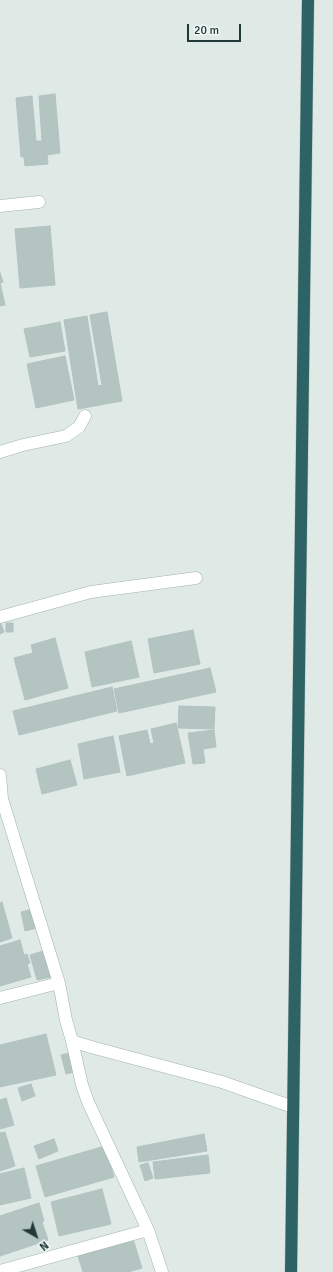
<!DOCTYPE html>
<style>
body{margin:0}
#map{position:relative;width:333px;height:1272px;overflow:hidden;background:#dfeae7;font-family:Signika,sans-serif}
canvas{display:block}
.north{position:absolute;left:16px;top:1216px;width:40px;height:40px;-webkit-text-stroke:3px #eff6f4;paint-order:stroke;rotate:141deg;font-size:11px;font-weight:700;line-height:16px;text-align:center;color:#203938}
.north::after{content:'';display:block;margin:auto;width:14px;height:18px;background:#203938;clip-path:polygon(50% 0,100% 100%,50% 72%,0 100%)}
.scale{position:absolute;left:187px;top:24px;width:54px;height:18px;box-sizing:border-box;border:2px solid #203938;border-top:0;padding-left:5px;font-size:12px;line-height:14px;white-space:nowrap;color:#203938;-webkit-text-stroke:3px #eff6f4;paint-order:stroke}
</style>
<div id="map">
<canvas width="333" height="1272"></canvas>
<div class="north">N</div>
<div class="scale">20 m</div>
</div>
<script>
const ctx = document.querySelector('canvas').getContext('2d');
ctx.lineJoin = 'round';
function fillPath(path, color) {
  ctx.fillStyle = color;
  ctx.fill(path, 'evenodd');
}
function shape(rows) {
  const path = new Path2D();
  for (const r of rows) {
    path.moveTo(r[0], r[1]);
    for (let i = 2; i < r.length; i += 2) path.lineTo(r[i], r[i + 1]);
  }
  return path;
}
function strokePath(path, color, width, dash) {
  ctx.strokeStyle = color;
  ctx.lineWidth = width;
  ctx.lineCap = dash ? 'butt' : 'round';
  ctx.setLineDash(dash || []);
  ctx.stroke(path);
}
const building = shape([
 [55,94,60,153,47,155,48,164,25,166,24,157,21,157,16,98,32,96,36,141,42,141,39,96,55,94],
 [50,226,55,285,20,288,15,229,50,226],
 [0,273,3,282,0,283,5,305,0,306,0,273],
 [107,312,122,401,78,409,64,320,87,316,98,386,102,385,90,315,107,312],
 [60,322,65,351,30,357,24,329,60,322],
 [65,356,74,400,36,408,27,364,65,356],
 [0,621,4,632,0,634,0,621],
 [6,623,13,623,13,632,6,632,6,623],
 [193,630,200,664,154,673,148,639,193,630],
 [55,638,68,688,25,700,14,658,33,653,31,645,55,638],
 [131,641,139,677,92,687,85,652,131,641],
 [210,668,216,692,119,713,114,689,210,668],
 [112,687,117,711,19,735,13,711,112,687],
 [179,706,215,707,214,729,178,728,179,706],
 [176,723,185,763,127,776,119,736,147,730,150,744,154,743,151,729,176,723],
 [214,730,216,747,203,749,205,763,193,764,188,733,214,730],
 [113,736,120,772,84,779,78,744,113,736],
 [70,760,77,785,42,794,36,769,70,760],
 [2,902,12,938,0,942,0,903,2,902],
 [33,909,37,928,25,931,21,912,33,909],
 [20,940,24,955,27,954,30,963,27,964,31,977,0,986,0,946,20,940],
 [43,951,51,977,37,980,30,955,43,951],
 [46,1034,56,1075,0,1087,0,1045,46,1034],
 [73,1052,78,1071,66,1074,61,1055,73,1052],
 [31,1084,35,1096,22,1101,18,1088,31,1084],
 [6,1098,14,1125,0,1129,0,1100,6,1098],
 [5,1132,15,1166,0,1171,0,1133,5,1132],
 [204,1134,207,1151,139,1162,137,1147,204,1134],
 [54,1139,58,1151,39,1159,34,1146,54,1139],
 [105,1146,114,1177,45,1197,36,1166,105,1146],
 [208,1155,210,1173,155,1179,153,1162,208,1155],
 [148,1163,153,1178,145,1181,140,1165,148,1163],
 [24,1168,31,1198,0,1205,0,1174,24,1168],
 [102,1189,111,1224,59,1236,51,1202,102,1189],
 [39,1203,44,1221,42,1222,48,1240,0,1256,0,1216,39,1203],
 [133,1239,142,1268,128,1272,83,1272,78,1256,133,1239]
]);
const minor = shape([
 [0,206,39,202],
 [0,452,23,445,66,436,79,427,85,416],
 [0,617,91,592,196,578],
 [0,775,2,799,59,983,66,1020,72,1041,82,1085,88,1102,148,1230,162,1272],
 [0,998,59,983],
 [72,1041,91,1047,222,1082,293,1107],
 [0,1271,148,1230]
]);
const highway = shape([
 [291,1272,308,0]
]);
fillPath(building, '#b4c4c1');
strokePath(building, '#b1c3c0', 1);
strokePath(minor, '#a2b1af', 13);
strokePath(highway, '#bcc4c3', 13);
strokePath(minor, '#fff', 12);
strokePath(highway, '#2d6364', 12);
</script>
